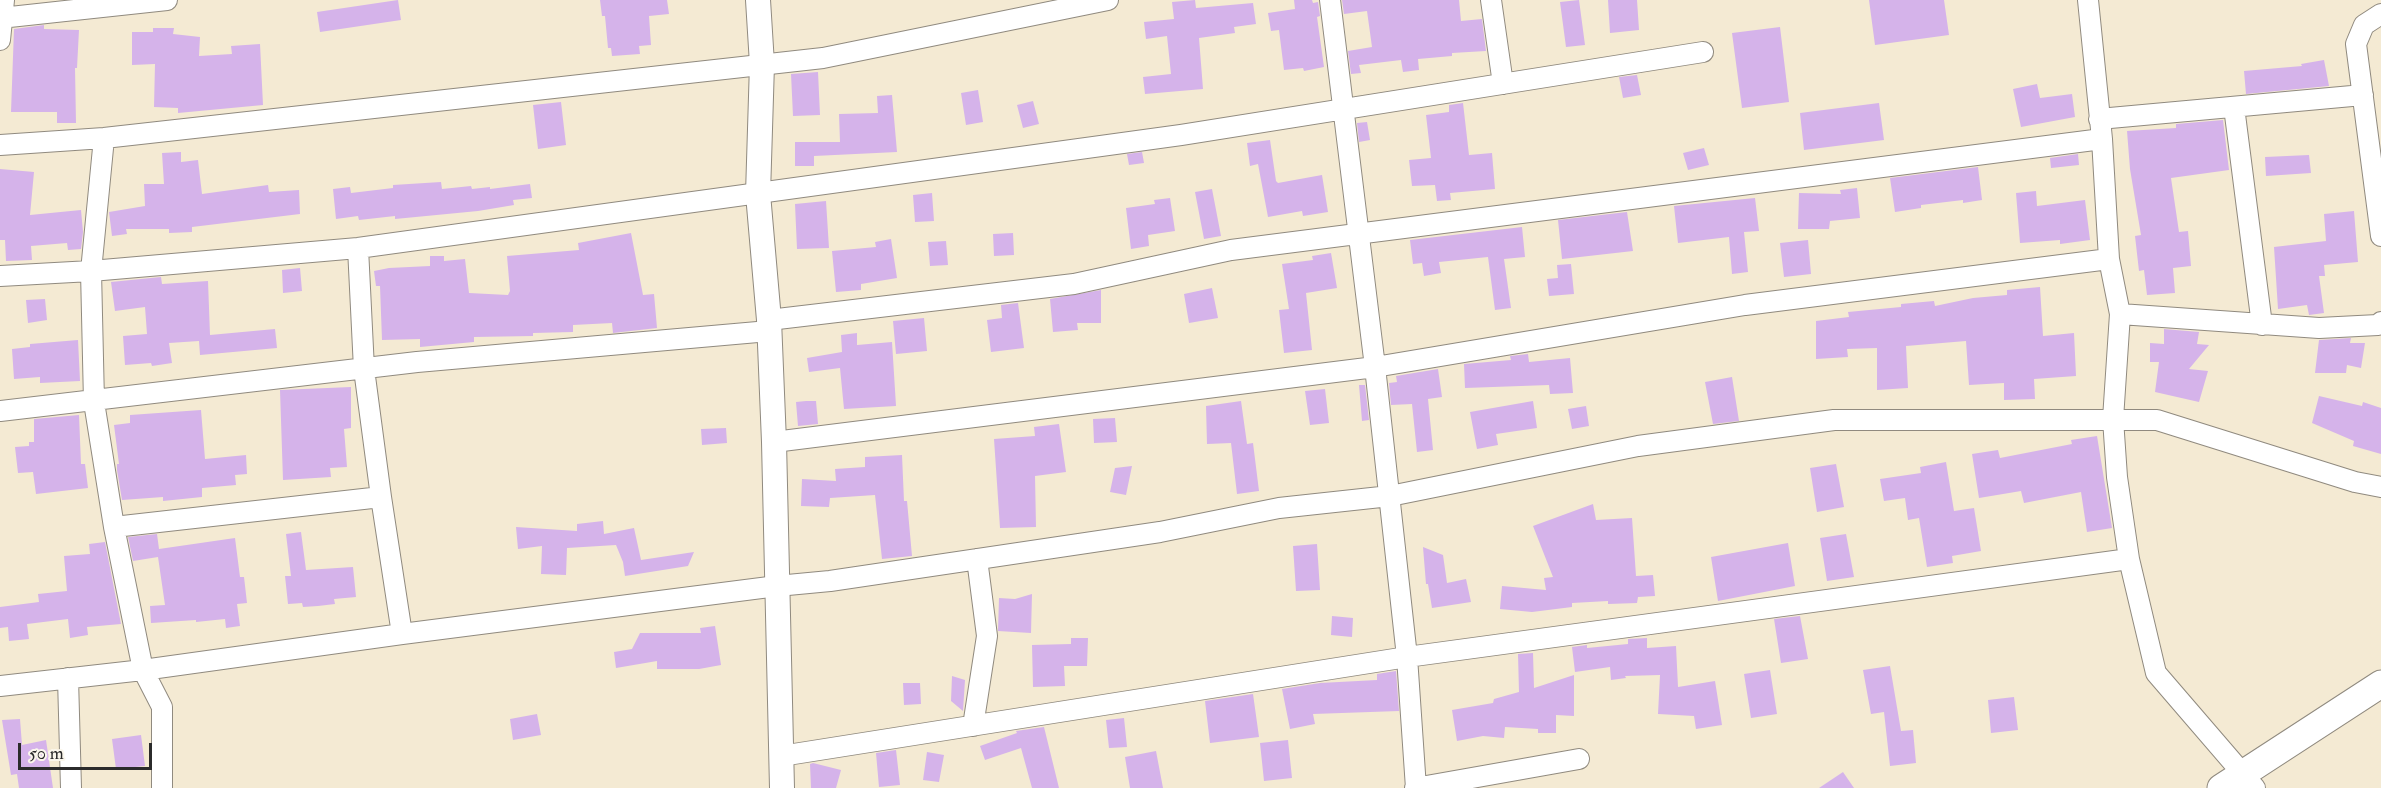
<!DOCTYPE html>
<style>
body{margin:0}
#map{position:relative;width:2381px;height:788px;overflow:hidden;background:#f4ead3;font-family:"IM FELL Double Pica",serif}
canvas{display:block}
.scale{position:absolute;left:18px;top:743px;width:134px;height:27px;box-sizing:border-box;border:3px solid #2b2b2b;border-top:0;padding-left:8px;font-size:18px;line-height:21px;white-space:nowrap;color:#2b2b2b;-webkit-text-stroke:4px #fbf7ec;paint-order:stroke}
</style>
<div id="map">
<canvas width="2381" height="788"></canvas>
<div class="scale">50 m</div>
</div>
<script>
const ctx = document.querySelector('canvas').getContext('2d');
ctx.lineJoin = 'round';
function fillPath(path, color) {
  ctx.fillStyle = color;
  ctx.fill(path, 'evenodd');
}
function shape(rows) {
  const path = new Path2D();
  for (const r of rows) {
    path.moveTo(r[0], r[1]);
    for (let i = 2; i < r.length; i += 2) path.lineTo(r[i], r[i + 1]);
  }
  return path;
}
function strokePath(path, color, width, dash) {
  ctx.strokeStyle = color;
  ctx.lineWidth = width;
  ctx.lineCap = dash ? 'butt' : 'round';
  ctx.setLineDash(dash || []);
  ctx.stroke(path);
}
const building = shape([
 [398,0,401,20,320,32,317,12],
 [600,0,667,0,669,14,649,16,651,45,639,46,640,54,612,56,611,48,608,48,605,16,602,16],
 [1195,0,1196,8,1253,3,1256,24,1234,27,1235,33,1199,38,1203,89,1145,94,1143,77,1171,74,1167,36,1146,39,1144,22,1174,19,1172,2],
 [1294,0,1312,0,1313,3,1318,2,1320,16,1317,17,1324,67,1304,71,1303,68,1284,70,1279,30,1271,31,1268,13,1295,9],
 [1342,0,1459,0,1461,21,1482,19,1486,51,1452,53,1452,56,1418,59,1419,70,1403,72,1401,60,1359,65,1361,73,1351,74,1348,51,1372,47,1367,11,1344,14],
 [1579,0,1585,45,1566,47,1560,2],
 [1608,0,1637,0,1639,30,1610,33],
 [1869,0,1944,0,1949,35,1875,45],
 [44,25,44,29,79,30,77,68,75,68,76,123,57,123,57,112,11,112,14,29],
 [1780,27,1789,102,1742,108,1732,33],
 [153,28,174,28,173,34,200,37,199,56,232,54,231,46,260,44,263,105,178,113,178,108,154,107,155,64,132,65,132,32,153,32],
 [2324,60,2329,86,2246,94,2244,71,2302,66,2301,64],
 [818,72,820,115,793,116,791,74],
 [1637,75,1641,95,1623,98,1619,77],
 [2037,84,2040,98,2072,94,2075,117,2021,127,2013,89],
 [978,90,983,122,966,125,961,93],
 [892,95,897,152,814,156,814,166,795,166,795,142,840,142,839,114,878,113,877,96],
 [1033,101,1039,124,1023,128,1017,105],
 [561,102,566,145,538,149,533,105],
 [1463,103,1469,155,1492,153,1495,189,1450,193,1451,200,1437,201,1435,185,1412,186,1409,160,1431,158,1426,115,1449,112,1449,105],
 [1879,103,1884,140,1804,150,1800,113],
 [2223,120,2229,170,2171,178,2179,232,2188,231,2191,266,2173,268,2175,293,2147,295,2144,270,2139,271,2135,236,2141,235,2130,169,2127,131,2176,128,2176,124],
 [1367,122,1370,140,1359,142,1357,123],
 [1270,140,1276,181,1278,183,1322,175,1328,212,1303,216,1302,211,1268,217,1258,164,1250,166,1247,143],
 [1704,148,1709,165,1688,170,1683,153],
 [181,152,181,162,198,160,202,194,268,185,269,192,299,190,300,214,192,227,192,232,169,233,169,229,126,229,127,234,112,236,109,212,145,206,144,184,164,184,162,153],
 [1142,152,1144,163,1129,165,1127,154],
 [2078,154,2079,165,2051,168,2050,158],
 [2309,155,2311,173,2266,176,2265,157],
 [1978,167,1982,200,1963,203,1963,200,1921,205,1921,208,1895,212,1890,178],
 [0,169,34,172,30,215,81,210,83,232,81,249,68,250,67,243,31,246,32,260,6,261,5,240,0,240],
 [441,182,442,189,471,186,472,189,490,187,490,189,530,184,532,198,513,200,514,205,478,211,395,219,395,216,359,220,358,216,336,219,333,189,350,187,351,193,393,188,393,185],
 [1857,188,1860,218,1830,221,1829,229,1798,229,1799,193,1841,194,1840,190],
 [1212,189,1221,236,1204,239,1195,192],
 [2036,191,2037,206,2085,200,2090,240,2060,244,2060,240,2020,243,2016,193],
 [932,193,934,221,915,222,913,195],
 [1170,198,1175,231,1148,235,1149,246,1131,249,1126,208,1155,204,1154,200],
 [1755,198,1759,231,1744,232,1748,272,1732,274,1729,237,1678,243,1674,206],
 [826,201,829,248,797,249,795,204],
 [2354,211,2358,262,2324,265,2325,276,2319,276,2324,313,2309,315,2307,305,2278,309,2274,247,2326,241,2324,214],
 [1627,212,1633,251,1562,259,1558,220],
 [1522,227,1525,257,1504,259,1511,308,1495,310,1488,257,1439,262,1441,273,1424,276,1422,263,1413,264,1410,240],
 [631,233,643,295,654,294,657,328,613,333,612,323,573,325,573,332,533,333,533,336,474,337,474,342,420,347,420,339,382,340,380,286,376,286,374,271,389,268,430,266,430,256,444,256,444,261,465,259,469,293,508,295,510,291,507,256,579,250,578,243],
 [1013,233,1014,255,994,256,993,234],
 [891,239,897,278,861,284,861,290,836,292,832,251,876,247,875,242],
 [1808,240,1811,274,1784,277,1780,243],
 [946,241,948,265,930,266,928,242],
 [1331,253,1337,288,1306,293,1312,350,1284,353,1279,310,1289,309,1282,264,1313,260,1312,256],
 [1571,264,1574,294,1549,296,1547,279,1558,278,1557,265],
 [300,268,302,291,283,293,282,270],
 [161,277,162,284,208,281,210,335,275,329,277,348,200,355,199,341,169,343,172,363,152,366,151,363,125,365,123,336,147,334,145,307,115,311,111,282],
 [2040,287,2043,336,2074,333,2076,376,2034,379,2035,399,2004,400,2004,383,1969,385,1966,341,1906,346,1908,388,1877,390,1877,348,1847,349,1848,357,1816,359,1816,321,1849,317,1848,312,1901,307,1901,304,1934,301,1935,306,1973,298,2007,295,2007,290],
 [1212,288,1218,318,1189,323,1184,294],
 [1101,290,1101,323,1077,323,1078,330,1053,332,1050,299],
 [45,299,47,320,28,323,26,300],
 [1018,303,1024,348,991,352,987,320,1002,318,1001,305],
 [924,318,927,351,896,354,893,321],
 [2164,329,2199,332,2197,344,2209,345,2189,369,2208,371,2199,402,2155,392,2159,362,2150,362,2150,343,2164,344],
 [857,333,857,345,892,342,896,406,844,409,840,368,809,372,807,358,842,352,841,335],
 [2351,338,2350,343,2365,343,2361,368,2347,365,2346,373,2315,373,2319,340],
 [78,340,80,381,40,383,40,377,14,379,12,349,30,347,30,344],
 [1528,354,1529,362,1570,358,1573,393,1550,394,1549,385,1465,388,1464,364,1511,360,1510,356],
 [1438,369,1442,397,1428,399,1433,450,1417,452,1412,404,1391,405,1389,383,1397,382,1396,376],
 [1732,377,1739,421,1713,424,1705,382],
 [1359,385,1365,385,1369,420,1362,421],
 [351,387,351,428,344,429,347,467,330,468,331,477,283,480,280,390],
 [1325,389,1329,423,1310,425,1305,391],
 [2319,396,2362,406,2363,402,2381,408,2381,454,2353,446,2354,441,2312,423],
 [806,401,816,401,818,424,798,426,796,402],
 [1241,401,1247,444,1253,443,1259,491,1237,494,1231,443,1207,444,1206,406],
 [1533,401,1537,428,1496,434,1498,445,1477,449,1470,412],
 [1586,406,1589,426,1572,429,1568,409],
 [201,410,205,459,246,455,247,474,235,475,236,485,202,488,202,497,163,501,163,497,122,500,117,470,117,464,119,464,114,425,130,423,130,415],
 [79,415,81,464,85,464,88,488,36,494,33,472,18,473,15,447,29,446,29,442,34,442,34,419],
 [1115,418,1117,442,1094,443,1093,419],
 [1059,424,1066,472,1035,476,1036,527,1000,528,994,439,1035,436,1034,427],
 [726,428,727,443,702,445,701,429],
 [2097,436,2112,528,2087,532,2081,492,2024,503,2021,491,1979,498,1972,454,1998,450,2000,458,2072,444,2071,440],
 [902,455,904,501,907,501,912,556,882,559,875,495,830,498,829,507,801,506,802,479,836,481,835,469,865,467,865,457],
 [1946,462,1954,511,1974,508,1981,551,1952,556,1953,563,1927,567,1919,518,1908,520,1905,498,1884,501,1880,479,1921,473,1920,467],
 [1836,464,1844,507,1817,512,1810,468],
 [1132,466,1126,495,1110,492,1115,468],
 [1593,504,1596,520,1632,518,1636,576,1653,575,1655,596,1638,597,1637,603,1608,604,1608,601,1572,603,1572,607,1532,612,1500,609,1502,586,1546,590,1544,578,1553,577,1533,526],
 [603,521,604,534,634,528,641,560,694,552,688,566,625,576,623,562,616,545,567,548,566,575,541,574,542,546,518,549,516,527,577,531,577,524],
 [301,532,306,570,353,567,356,597,334,599,335,604,318,606,303,607,302,603,288,604,285,576,291,576,286,534],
 [157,534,159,549,235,538,240,577,244,577,247,603,237,604,240,626,226,628,225,619,196,622,196,620,151,623,150,606,165,605,158,557,133,561,128,537],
 [1846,534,1854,577,1827,581,1820,538],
 [105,542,121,624,87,627,88,635,70,638,68,619,27,624,29,639,9,641,8,627,0,628,0,607,39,602,38,594,67,591,64,556,90,554,89,544],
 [1788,543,1795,586,1718,601,1711,557],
 [1317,544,1320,590,1296,591,1293,546],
 [1423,547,1443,555,1447,583,1466,579,1471,602,1432,608,1428,584,1426,584],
 [1032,594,1031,633,998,631,999,598,1015,599],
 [1332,616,1353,618,1352,637,1331,635],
 [1800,616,1808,659,1781,663,1774,619],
 [715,626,721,665,699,669,657,669,657,661,616,668,614,652,632,649,640,633,701,633,700,628],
 [1071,638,1088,638,1087,666,1064,666,1065,686,1033,687,1032,645,1071,644],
 [1647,638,1647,648,1676,646,1678,687,1715,681,1722,725,1696,729,1694,716,1658,714,1660,675,1625,676,1626,678,1611,680,1610,667,1575,672,1572,647,1587,645,1587,648,1628,644,1628,639],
 [1533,653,1534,688,1574,675,1574,716,1556,715,1556,733,1538,733,1538,729,1505,727,1504,738,1483,736,1457,741,1452,710,1493,703,1494,699,1519,692,1518,654],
 [1890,666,1901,731,1913,730,1916,763,1890,766,1884,712,1871,714,1863,670],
 [1770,670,1777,714,1751,718,1744,674],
 [1396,671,1399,711,1313,714,1315,724,1290,729,1282,689,1320,683,1377,680,1377,674],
 [952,676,965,680,963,711,951,701],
 [903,683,920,683,921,704,904,705],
 [1253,694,1259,737,1210,743,1205,701],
 [2014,697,2018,730,1991,733,1988,700],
 [537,714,541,735,513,740,510,719],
 [1124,718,1127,747,1109,748,1106,720],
 [20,719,22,745,46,740,53,788,19,788,17,774,11,775,2,720],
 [1044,727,1059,788,1032,788,1021,748,985,760,980,746,1017,733,1016,731],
 [141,735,145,766,116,769,112,739],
 [1288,740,1292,778,1264,781,1260,743],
 [896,750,900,785,879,787,876,753],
 [1156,751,1163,788,1130,788,1125,757],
 [927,752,944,755,939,782,923,780],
 [813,763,841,770,836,788,811,788,810,764],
 [1843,772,1854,788,1819,788]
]);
const minor = shape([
 [1330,0,1375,367,1407,657,1416,788],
 [1491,0,1503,84],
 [2088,0,2102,139,2109,259,2120,314,2113,419,2117,477,2129,559,2156,673,2255,788],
 [2381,14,2364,25,2356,44,2381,236],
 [0,18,167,0],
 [0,40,4,0],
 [2234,107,2262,325],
 [2099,119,2363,95],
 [104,138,91,271,94,402,114,527,143,670,162,707,162,788],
 [0,145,104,138,823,58,1108,0],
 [358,248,364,369,381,497],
 [0,276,91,271,358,248,1181,135,1703,52],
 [2120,314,2319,328,2378,325,2381,322],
 [769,320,1074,284,1231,250,2102,139],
 [0,411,417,362,769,331],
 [774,442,1375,367,1745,305,2109,259],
 [114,527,381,497,402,634],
 [68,678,71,788],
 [0,686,143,670,402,634,777,586,830,581,1160,532,1279,508,1390,496,1638,446,1834,420,2157,420,2355,482,2381,487],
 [973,726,987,636,977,559],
 [781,756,1407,657,2129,559],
 [1415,788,1579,759]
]);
const tertiary = shape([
 [758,0,762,64,758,194,769,320,774,442,782,788]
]);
const secondary = shape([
 [2221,788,2381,684]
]);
fillPath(building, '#d5b3ea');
strokePath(minor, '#908a7f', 22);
strokePath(tertiary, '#908a7f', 26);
strokePath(secondary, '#908a7f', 29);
strokePath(minor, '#fff', 20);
strokePath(tertiary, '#fff', 24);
strokePath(secondary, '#fff', 27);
</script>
